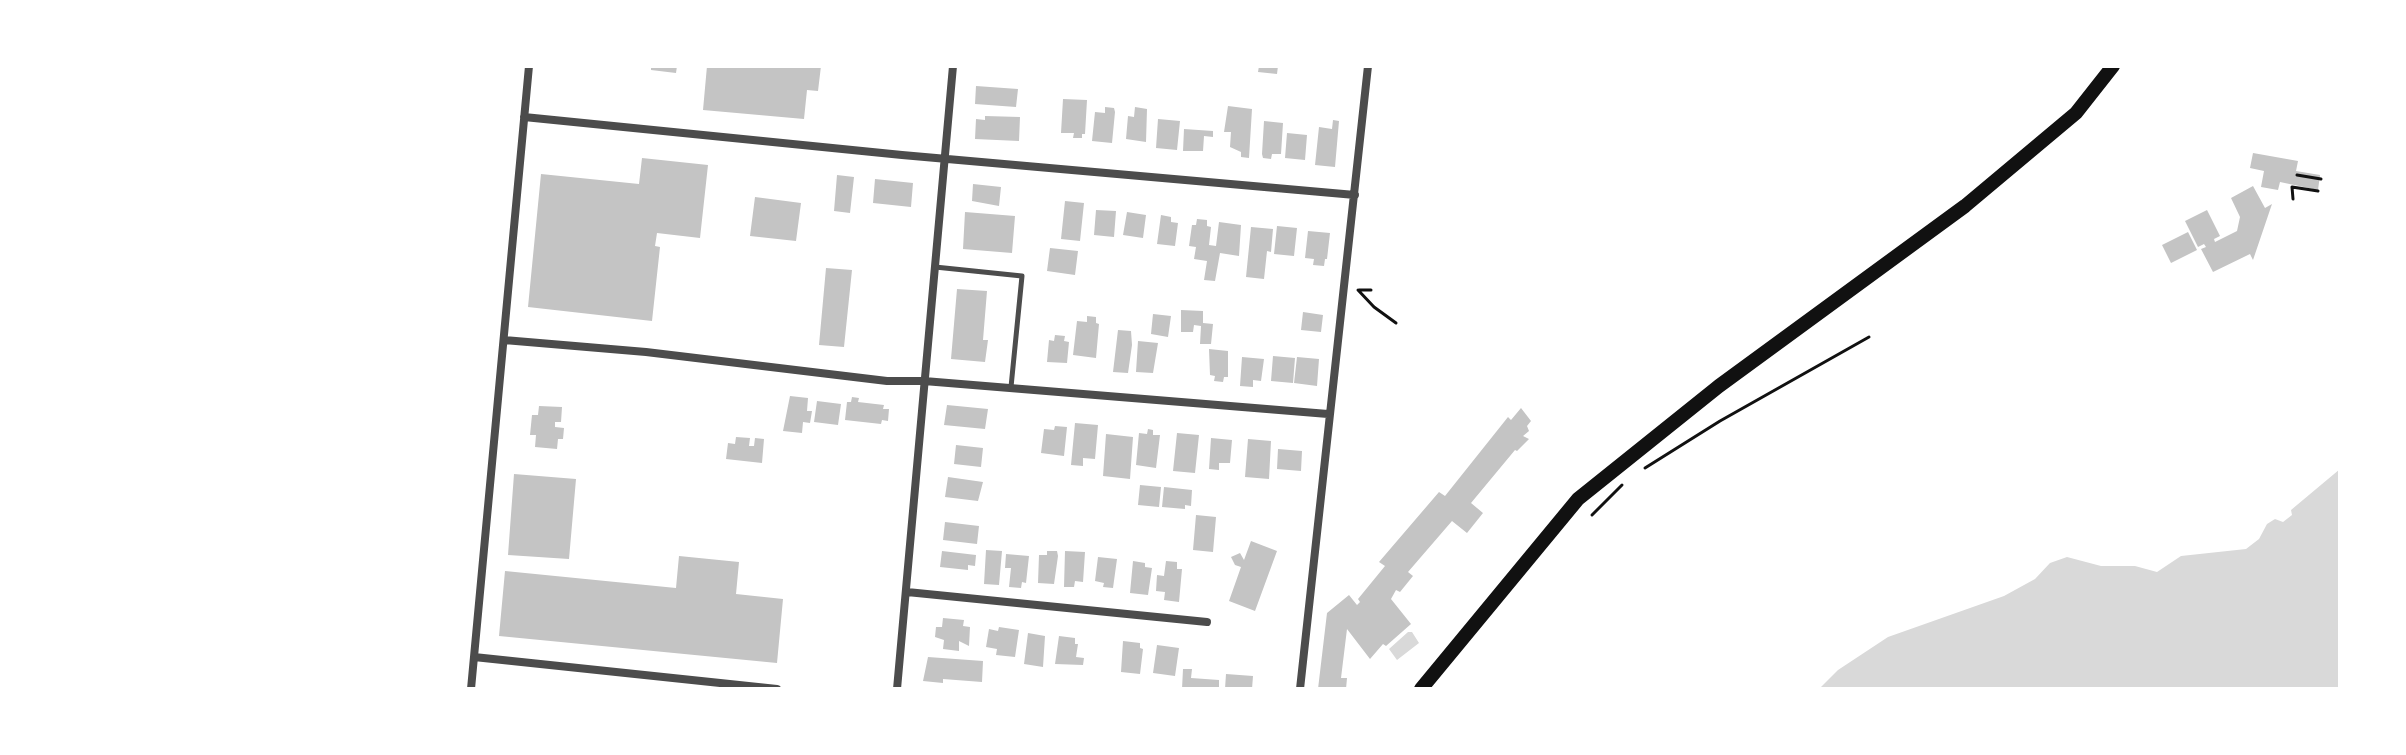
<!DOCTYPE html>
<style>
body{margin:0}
#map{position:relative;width:2406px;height:755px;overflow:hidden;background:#fff;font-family:Barlow,sans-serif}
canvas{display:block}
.frame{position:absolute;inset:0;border:68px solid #fff;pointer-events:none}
</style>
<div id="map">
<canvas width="2406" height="755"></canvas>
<div class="frame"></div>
</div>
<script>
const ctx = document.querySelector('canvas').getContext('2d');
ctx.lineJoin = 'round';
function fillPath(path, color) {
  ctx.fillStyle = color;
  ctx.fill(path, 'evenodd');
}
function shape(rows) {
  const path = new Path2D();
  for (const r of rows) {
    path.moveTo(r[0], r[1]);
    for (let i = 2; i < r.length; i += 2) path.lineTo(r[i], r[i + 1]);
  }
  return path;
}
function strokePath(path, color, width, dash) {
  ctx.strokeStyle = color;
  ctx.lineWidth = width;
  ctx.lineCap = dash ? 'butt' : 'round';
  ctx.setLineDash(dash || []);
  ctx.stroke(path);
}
const water = shape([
 [2340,469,2340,689,1819,689,1838,670,1888,637,2004,596,2035,579,2050,563,2067,557,2101,566,2135,566,2157,572,2181,556,2246,549,2259,539,2267,524,2275,519,2283,522,2292,515,2291,510],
 [1408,632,1412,632,1419,643,1397,660,1389,649]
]);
const building = shape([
 [651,66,677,66,676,73,651,70],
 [707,66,821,66,818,91,807,90,804,119,703,110],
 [1259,66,1278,66,1277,74,1258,72],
 [976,86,1018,89,1016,107,975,104],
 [1063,99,1087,100,1085,134,1082,134,1082,138,1073,138,1074,133,1061,133],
 [1228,106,1252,109,1249,158,1241,157,1241,152,1230,147,1231,132,1224,132],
 [1105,107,1114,108,1115,112,1112,143,1092,141,1095,112,1105,113],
 [1135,107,1147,109,1146,142,1126,139,1128,116,1134,117],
 [985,116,1020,117,1019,141,975,139,976,119,985,120],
 [1158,119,1180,121,1177,150,1156,148],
 [1333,120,1339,121,1335,167,1315,165,1319,127,1332,129],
 [1264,121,1283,123,1281,154,1272,154,1271,159,1263,158,1262,154],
 [1184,129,1213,131,1213,137,1204,136,1203,151,1183,151],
 [1287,133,1307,135,1305,160,1285,158],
 [2253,153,2298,161,2296,171,2320,175,2318,190,2280,182,2278,190,2261,187,2264,171,2250,168],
 [642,158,708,165,700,238,657,233,655,246,660,247,652,321,528,307,541,174,639,184],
 [837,175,854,177,850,213,834,211],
 [875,179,913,183,911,207,873,203],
 [973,184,1001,187,999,206,972,201],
 [2253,186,2265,208,2272,204,2253,260,2250,254,2213,272,2201,249,2206,247,2204,244,2198,247,2185,221,2207,210,2220,236,2214,239,2215,242,2237,231,2240,217,2231,198],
 [755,197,801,203,796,241,750,236],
 [1065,201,1084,203,1080,241,1061,239],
 [1096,210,1116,211,1114,237,1094,235],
 [965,212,1015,216,1012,253,963,249],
 [1127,212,1146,215,1143,238,1123,235],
 [1161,215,1171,217,1171,222,1178,223,1175,246,1157,244],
 [1197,219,1207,220,1207,226,1211,227,1209,245,1216,246,1219,222,1241,225,1239,256,1220,253,1215,281,1204,280,1207,261,1194,259,1196,247,1189,246,1192,225,1196,225],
 [1277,226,1297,228,1294,256,1274,254],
 [1251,227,1273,229,1271,252,1267,251,1264,279,1246,277],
 [1308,231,1330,233,1327,259,1325,259,1324,266,1313,265,1314,259,1305,258],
 [2188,232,2197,250,2171,263,2162,245],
 [1050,248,1078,251,1075,275,1047,271],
 [826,268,852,270,844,347,819,345],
 [957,289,987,291,983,340,988,340,985,362,951,359],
 [1181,310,1203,311,1203,323,1213,324,1211,344,1200,344,1201,326,1194,325,1193,332,1181,332],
 [1303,312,1323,315,1321,332,1301,330],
 [1153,314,1171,316,1168,337,1151,334],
 [1087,316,1096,317,1096,323,1099,324,1096,358,1073,355,1077,321,1087,322],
 [1118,330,1131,331,1132,345,1128,373,1113,372],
 [1055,335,1065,336,1064,341,1069,342,1067,363,1047,362,1049,340,1054,341],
 [1138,341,1158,343,1153,373,1136,372],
 [1209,349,1228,351,1228,377,1224,377,1223,382,1214,381,1215,376,1210,375],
 [1273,356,1295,358,1293,383,1271,381],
 [1242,357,1264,359,1261,381,1253,380,1253,387,1240,386],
 [1297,357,1319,359,1317,386,1294,383],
 [790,396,808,398,807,411,812,411,810,423,803,422,802,433,783,431],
 [852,397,859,398,858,402,884,405,883,409,889,409,888,421,882,420,881,424,845,420,847,402,851,402],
 [817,401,841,404,838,425,814,422],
 [947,405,988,409,985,429,944,425],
 [539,406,562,407,561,422,555,422,555,427,564,428,563,439,558,439,557,449,535,447,536,435,530,435,532,415,538,415],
 [1521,408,1531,421,1527,426,1529,431,1523,436,1529,439,1517,451,1515,450,1471,503,1483,513,1467,533,1452,521,1408,572,1413,576,1400,592,1396,590,1391,599,1411,624,1386,646,1383,644,1370,659,1347,629,1341,678,1347,678,1346,689,1318,689,1327,613,1349,595,1357,605,1360,602,1358,599,1385,566,1379,562,1439,492,1445,496,1508,417,1511,420],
 [1075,423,1098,425,1095,459,1083,458,1083,466,1071,465],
 [1055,426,1067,427,1064,456,1041,453,1044,429,1054,430],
 [1148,429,1153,430,1153,435,1160,435,1156,468,1136,465,1139,433,1147,434],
 [1177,433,1199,435,1195,473,1173,471],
 [1106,434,1133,437,1130,479,1103,476],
 [736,437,750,438,749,446,754,446,755,438,764,439,762,463,726,459,728,443,735,444],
 [1211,438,1232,440,1230,463,1219,463,1219,470,1209,469],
 [1248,439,1271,441,1269,479,1245,477],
 [956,445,983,448,981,467,954,464],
 [1278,449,1302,451,1301,471,1277,469],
 [514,474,576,479,569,559,508,555],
 [948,477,983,482,978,501,945,497],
 [1140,485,1161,487,1159,507,1138,505],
 [1164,487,1192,490,1191,506,1185,505,1185,509,1162,507],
 [1196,515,1216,517,1213,552,1193,550],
 [945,522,979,526,977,544,943,540],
 [1251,541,1277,551,1255,611,1229,601,1241,567,1235,565,1231,557,1240,553,1244,560],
 [986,550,1002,551,999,585,984,584],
 [942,551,976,555,975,566,968,565,968,570,940,567],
 [1047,551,1057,551,1058,556,1054,584,1038,583,1039,555,1047,555],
 [1065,551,1085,552,1083,582,1075,581,1074,587,1064,587],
 [1006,554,1029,556,1026,583,1022,582,1021,588,1009,587,1011,568,1005,568],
 [679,556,739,562,736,594,783,599,777,663,499,636,505,571,676,588],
 [1098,557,1117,559,1113,588,1103,587,1104,583,1095,581],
 [1133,561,1145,563,1145,567,1152,568,1148,595,1130,593],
 [1166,561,1177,562,1177,569,1182,569,1179,602,1164,600,1165,592,1156,591,1157,575,1164,576],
 [943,618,964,620,963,626,970,627,969,646,959,641,959,651,943,649,944,640,935,637,936,627,942,627],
 [999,627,1019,630,1015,657,996,655,997,649,986,647,989,629,998,631],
 [1028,633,1045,636,1043,667,1024,664],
 [1059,636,1075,638,1075,644,1078,644,1076,657,1084,658,1083,665,1055,664],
 [1123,641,1140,643,1140,648,1143,649,1140,674,1121,672],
 [1157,645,1179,648,1175,676,1153,673],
 [928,657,983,661,982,682,943,679,943,683,923,681],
 [1183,669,1192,669,1191,678,1219,680,1219,689,1182,689],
 [1226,674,1253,676,1252,689,1225,689]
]);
const path = shape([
 [2297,175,2321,179],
 [2293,199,2292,187,2318,191],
 [1358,290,1374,307,1396,323],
 [1359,290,1371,290],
 [1645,468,1720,421,1869,337],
 [1592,515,1622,485]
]);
const service = shape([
 [935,267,1022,276,1011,387]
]);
const minor = shape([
 [524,117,902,155,1355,195],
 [504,340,646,352,887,381,924,381,1328,414],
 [907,592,1207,622],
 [474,657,777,689],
 [471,689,529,66],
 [897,689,953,66],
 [1300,689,1368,66]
]);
const secondary = shape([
 [1421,689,1578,499,1719,386,1965,206,2076,113,2113,66]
]);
fillPath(water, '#d9d9d9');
fillPath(building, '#c4c4c4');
strokePath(path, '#111', 3);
strokePath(service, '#4c4c4c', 5);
strokePath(minor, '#4c4c4c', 8);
strokePath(secondary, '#111', 14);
</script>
